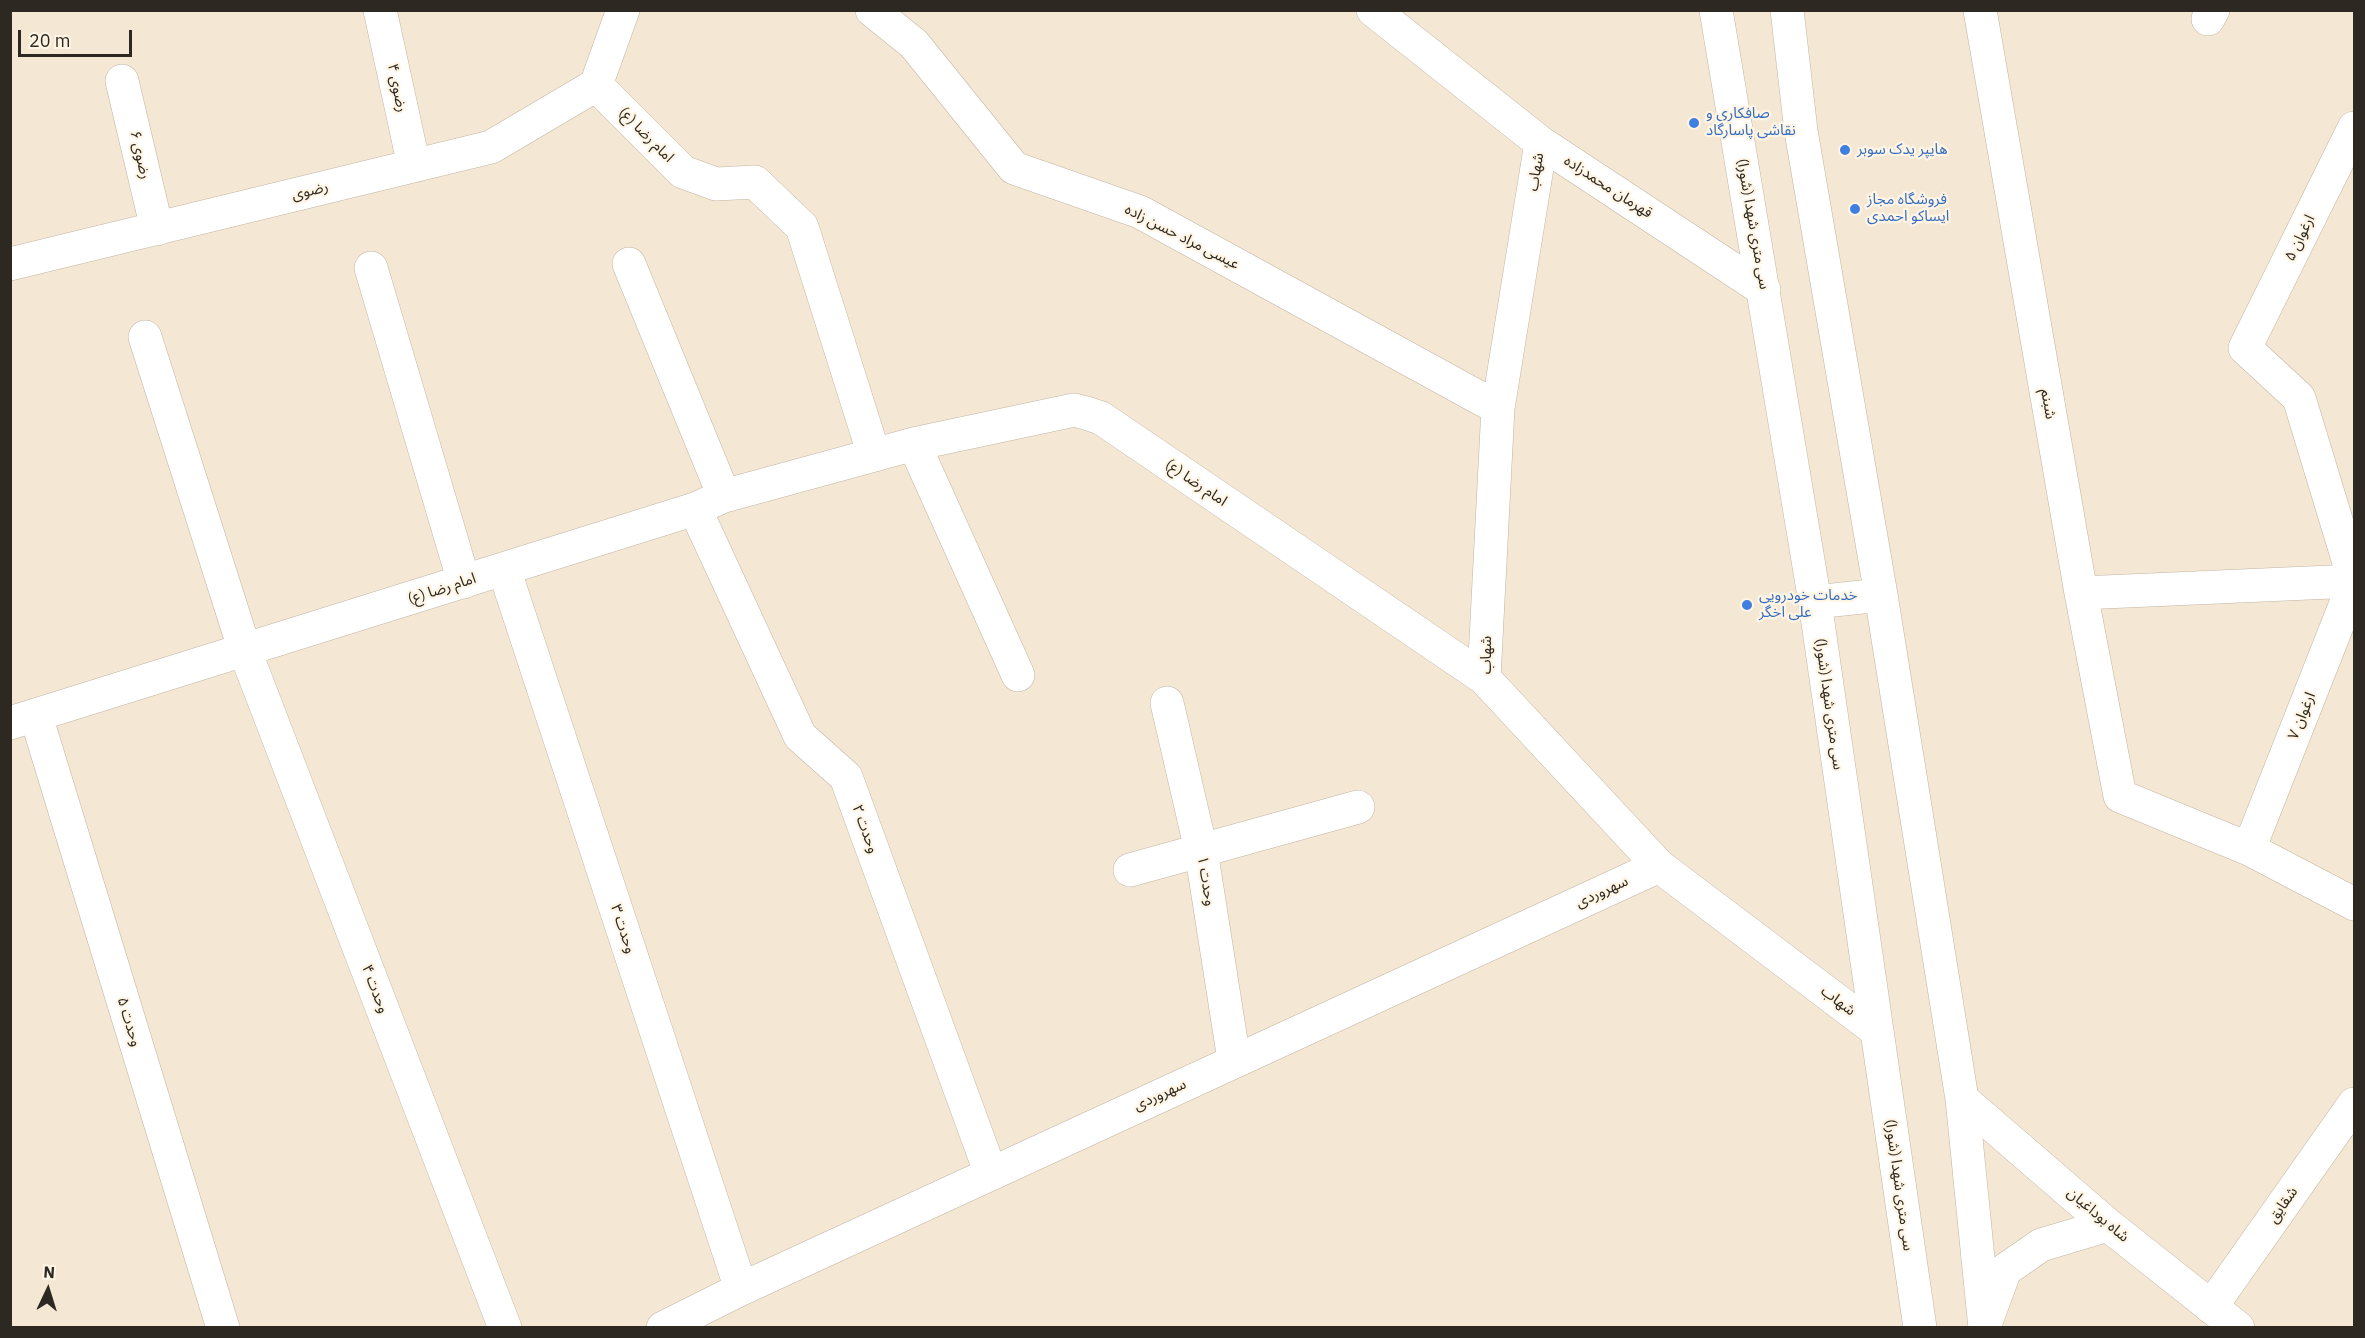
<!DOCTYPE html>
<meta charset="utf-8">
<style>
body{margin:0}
#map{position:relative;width:2365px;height:1338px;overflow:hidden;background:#f4e7d4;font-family:"IBM Plex Sans",sans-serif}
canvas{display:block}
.frame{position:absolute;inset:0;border:12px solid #2d2821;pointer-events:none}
.north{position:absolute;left:18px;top:1260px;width:60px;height:60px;-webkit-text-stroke:4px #fff5e5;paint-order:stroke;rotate:4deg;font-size:16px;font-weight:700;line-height:24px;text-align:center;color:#2d2821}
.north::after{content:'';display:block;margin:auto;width:21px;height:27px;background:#2d2821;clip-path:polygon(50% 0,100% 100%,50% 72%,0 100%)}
.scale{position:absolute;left:18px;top:30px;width:114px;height:27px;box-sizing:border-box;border:3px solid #2d2821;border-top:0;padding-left:8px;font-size:18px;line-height:21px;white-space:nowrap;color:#2d2821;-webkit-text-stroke:4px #fff5e5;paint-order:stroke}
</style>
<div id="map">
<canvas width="2365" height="1338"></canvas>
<div class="frame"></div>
<div class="north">N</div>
<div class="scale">20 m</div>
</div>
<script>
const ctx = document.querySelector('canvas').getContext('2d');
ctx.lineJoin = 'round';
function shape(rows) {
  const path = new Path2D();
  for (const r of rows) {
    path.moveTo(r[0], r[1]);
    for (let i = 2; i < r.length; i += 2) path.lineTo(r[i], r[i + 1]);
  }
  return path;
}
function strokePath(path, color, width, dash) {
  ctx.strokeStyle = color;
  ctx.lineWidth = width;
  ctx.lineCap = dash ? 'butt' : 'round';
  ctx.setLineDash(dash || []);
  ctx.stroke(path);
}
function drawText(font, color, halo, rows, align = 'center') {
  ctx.font = font + ' "IBM Plex Sans","Noto Sans Arabic",sans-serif';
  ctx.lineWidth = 4.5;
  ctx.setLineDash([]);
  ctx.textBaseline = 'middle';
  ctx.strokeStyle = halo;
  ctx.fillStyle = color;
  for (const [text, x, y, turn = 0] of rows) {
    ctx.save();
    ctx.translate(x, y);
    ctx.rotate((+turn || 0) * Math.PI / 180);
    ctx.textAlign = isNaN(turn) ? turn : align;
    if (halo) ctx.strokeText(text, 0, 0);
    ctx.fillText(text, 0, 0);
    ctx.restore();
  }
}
const street = shape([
 [380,10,414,166],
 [872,10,914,44,1014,168,1140,212,1498,408],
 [1373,10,1541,143,1764,290],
 [1980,10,2081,593,2120,796,2249,849,2354,904],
 [2208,19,2213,10],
 [122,81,157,229],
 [596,85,683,172,716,184,755,182,802,227,874,455,914,444,1074,410,1086,413,1101,418,1484,678],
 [596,85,623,10],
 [2354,128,2245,348,2299,398,2354,579],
 [1541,143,1498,408,1484,678,1659,866,1876,1030],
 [10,264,491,147,596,85],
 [629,264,724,496],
 [371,268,464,582],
 [145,337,245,651,505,1328],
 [914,444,1018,675],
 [695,509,800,736,846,777,991,1174],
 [504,569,741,1289],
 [2081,593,2354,581],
 [1167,703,1201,850,1234,1060],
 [36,716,223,1328],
 [10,723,695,509,724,496,874,455],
 [2249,849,2354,583],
 [1130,870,1358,807],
 [2211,1307,2354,1104],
 [663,1328,741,1289,1659,866]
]);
const secondary = shape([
 [1716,10,1815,602,1920,1328],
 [1787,10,1801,131,1881,595,1962,1099,1985,1328],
 [1815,602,1881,595],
 [1962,1099,2108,1225,2238,1328],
 [1987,1319,2005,1270,2041,1245,2108,1225]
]);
const markers = [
 [1694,123,6,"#3f7fe0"],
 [1845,150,6,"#3f7fe0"],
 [1855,209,6,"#3f7fe0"],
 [1747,605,6,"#3f7fe0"]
];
const streetNames = [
 ["رضوی ۴",397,88,78],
 ["امام رضا (ع)",646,135,45],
 ["رضوی ۶",140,155,77],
 ["شهاب",1536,172,-81],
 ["قهرمان محمدزاده",1608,187,33],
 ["رضوی",310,191,-14],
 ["سی متری شهدا (شورا)",1753,224,80],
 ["عیسی مراد حسن زاده",1182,237,27],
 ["ارغوان ۵",2300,238,-64],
 ["شبنم",2048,404,80],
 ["امام رضا (ع)",1196,483,34],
 ["امام رضا (ع)",442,589,-18],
 ["شهاب",1487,655,-90],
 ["سی متری شهدا (شورا)",1829,704,82],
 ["ارغوان ۷",2302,716,-68],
 ["وحدت ۲",865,829,70],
 ["وحدت ۱",1206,881,81],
 ["سهروردی",1602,892,-25],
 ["وحدت ۳",623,929,72],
 ["وحدت ۴",375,989,69],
 ["شهاب",1838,1001,37],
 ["وحدت ۵",129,1022,73],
 ["سهروردی",1160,1095,-25],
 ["سی متری شهدا (شورا)",1899,1185,82],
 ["شقایق",2283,1205,-55],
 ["شاه بوداغیان",2098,1215,40]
];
const shopNames = [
 ["صافکاری و",1706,114],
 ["نقاشی پاسارگاد",1706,131],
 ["هایپر یدک سوبر",1857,150],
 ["فروشگاه مجاز",1867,200],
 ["ایساکو احمدی",1867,217],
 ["خدمات خودرویی",1759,596],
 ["علی اخگر",1759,613]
];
strokePath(street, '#c1b5a3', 34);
strokePath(secondary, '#c1b5a3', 34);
strokePath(street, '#fff', 33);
strokePath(secondary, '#fff', 33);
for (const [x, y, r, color] of markers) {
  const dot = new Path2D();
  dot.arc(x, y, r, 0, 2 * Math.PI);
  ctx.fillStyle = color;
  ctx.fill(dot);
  strokePath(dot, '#fff5e5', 2);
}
drawText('15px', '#2d2821', '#fff5e5', streetNames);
drawText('15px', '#366cbe', '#fff5e5', shopNames, 'left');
</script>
